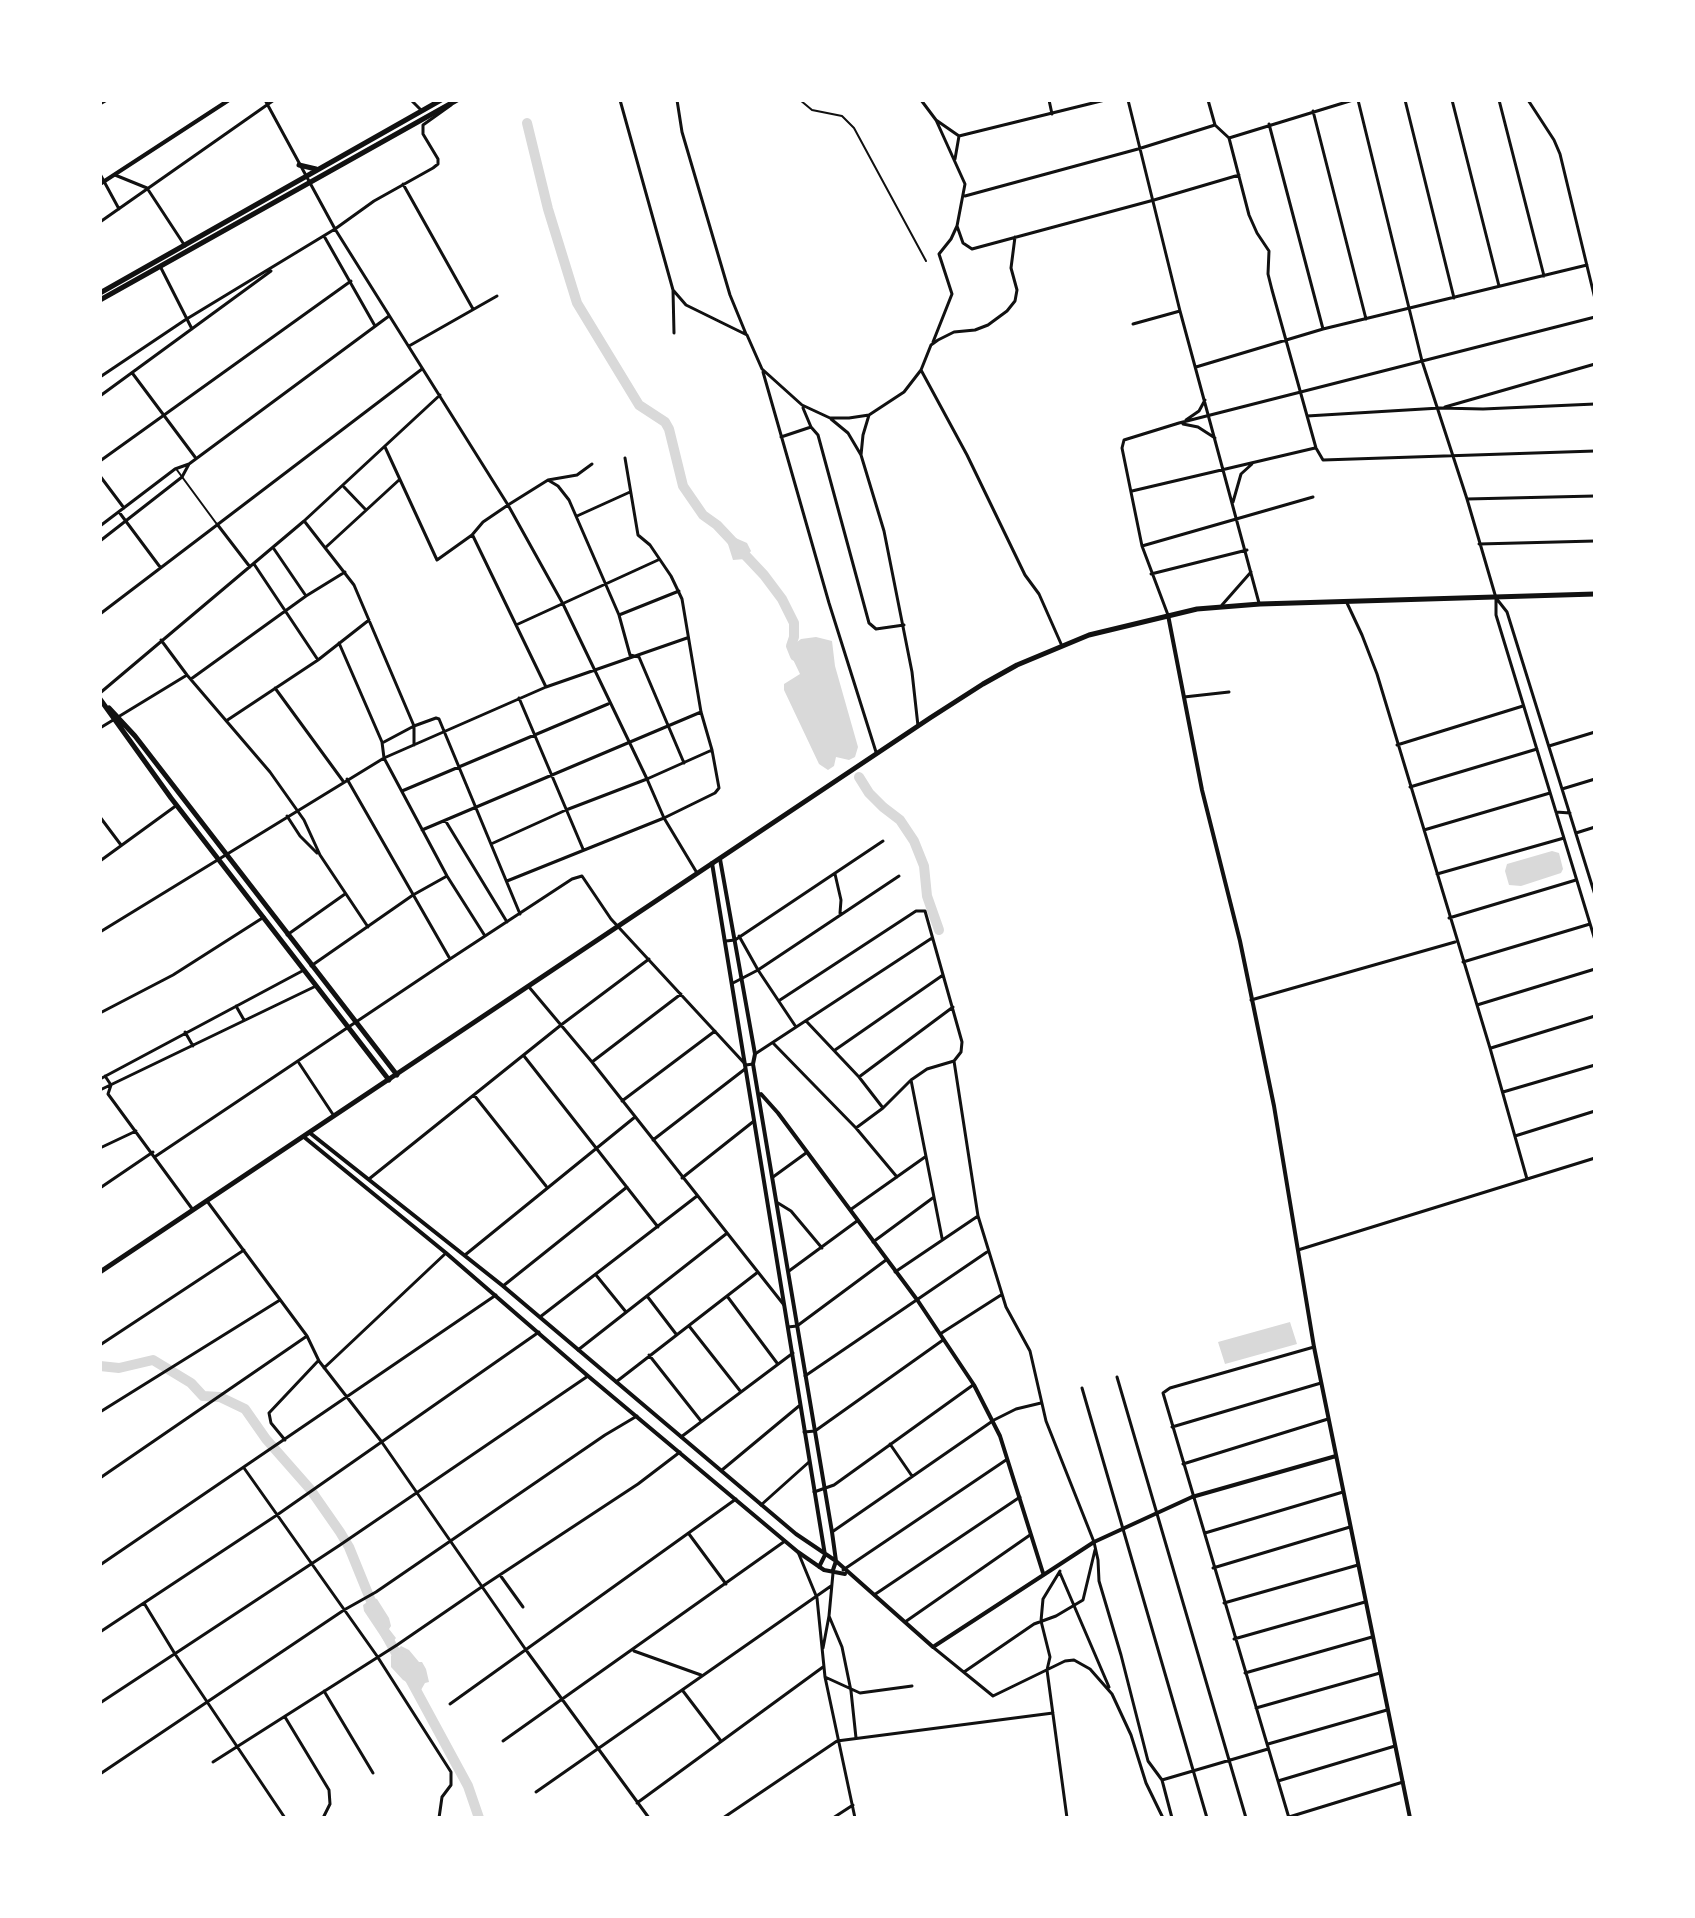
<!DOCTYPE html>
<style>
body{margin:0}
#map{position:relative;width:1695px;height:1918px;overflow:hidden;background:#fff;font-family:"Titillium Web",sans-serif}
canvas{display:block}
.frame{position:absolute;inset:0;border:102px solid #fff;pointer-events:none}
</style>
<div id="map">
<canvas width="1695" height="1918"></canvas>
<div class="frame"></div>
</div>
<script>
const ctx = document.querySelector('canvas').getContext('2d');
ctx.lineJoin = 'round';
function fillPath(path, color) {
  ctx.fillStyle = color;
  ctx.fill(path, 'evenodd');
}
function shape(rows) {
  const path = new Path2D();
  for (const r of rows) {
    path.moveTo(r[0], r[1]);
    for (let i = 2; i < r.length; i += 2) path.lineTo(r[i], r[i + 1]);
  }
  return path;
}
function strokePath(path, color, width, dash) {
  ctx.strokeStyle = color;
  ctx.lineWidth = width;
  ctx.lineCap = dash ? 'butt' : 'round';
  ctx.setLineDash(dash || []);
  ctx.stroke(path);
}
const water = shape([
 [731,536,747,543,751,551,745,559,733,560,727,541],
 [816,637,832,641,835,666,858,747,855,757,849,760,836,757,834,766,828,770,819,764,784,690,784,684,800,674,788,649,801,639],
 [1552,851,1559,853,1563,869,1561,873,1521,886,1509,885,1505,871,1507,864],
 [1290,1322,1297,1344,1225,1364,1218,1342],
 [373,1598,377,1599,389,1618,391,1626,389,1629,396,1638,392,1643,384,1641,364,1611,363,1605],
 [401,1646,409,1650,419,1662,422,1662,426,1669,429,1682,425,1683,421,1690,403,1680,391,1667,391,1656]
]);
const river = shape([
 [527,123,548,209,577,303,639,405,665,422,669,429,683,486,703,515,717,525,764,575,782,599,794,623,794,637,791,646,795,656],
 [859,777,869,793,883,807,900,820,914,841,924,866,927,896,939,930],
 [100,1366,119,1368,153,1360,191,1383,203,1396,220,1397,245,1409,266,1439,310,1489,340,1532,349,1547,373,1606],
 [384,1631,468,1786,479,1818]
]);
const service = shape([
 [800,100,812,110,842,116,854,128,926,261],
 [177,470,216,523]
]);
const minor = shape([
 [265,100,335,229,508,505,563,604,647,779,664,818,697,873],
 [411,100,422,111],
 [620,100,673,290,674,333],
 [677,100,682,132,730,295,746,334],
 [921,100,936,120,959,136],
 [1049,100,1052,114],
 [1128,100,1180,311,1259,603],
 [1208,100,1215,125,1229,138],
 [1358,100,1422,361,1467,499,1496,598,1496,615,1595,940],
 [1405,100,1454,298],
 [1452,100,1499,286],
 [1499,100,1544,276],
 [1528,100,1554,140,1560,154,1595,299],
 [100,104,107,100],
 [1313,111,1366,319],
 [936,120,965,184,957,226,963,243,972,249,1154,200,1239,175],
 [1269,124,1323,329],
 [959,136,1105,100],
 [1229,138,1249,215,1257,233,1269,251,1268,274,1272,290,1316,448,1323,460,1595,451],
 [1229,138,1353,100],
 [955,159,959,136],
 [100,174,119,209],
 [115,175,147,188,185,246],
 [403,184,473,309],
 [965,196,1138,149,1215,125],
 [100,222,274,100],
 [324,236,375,326],
 [160,266,192,329],
 [673,290,686,305,747,335,762,369,802,405,830,418,849,418,869,415,904,392,921,370,931,345,938,340,954,332,975,330,988,325,1007,311,1015,301,1017,290,1011,268,1015,237],
 [1133,324,1180,311],
 [933,342,952,294,939,254,951,239,957,226],
 [409,346,497,296],
 [1196,367,1323,329,1587,265],
 [921,370,967,455,1025,575,1039,594,1062,646],
 [763,372,829,603,876,752],
 [133,374,195,457],
 [100,377,185,320,335,229,374,201,433,168,438,164,438,159,423,134,423,125,451,105],
 [100,396,271,271],
 [1445,407,1595,364],
 [803,408,811,427,818,435,869,623,876,629,904,625],
 [869,415,863,435,861,455,884,531,912,672,918,726],
 [1307,416,1440,408,1483,409,1595,404],
 [831,419,848,433,861,455],
 [1186,420,1199,411,1205,400],
 [1183,424,1198,427,1215,438],
 [781,437,811,427],
 [385,447,437,560,472,535,483,522,508,505,548,480,577,475,592,464],
 [100,461,351,281],
 [100,476,124,508],
 [548,480,558,486,569,500,619,615,630,655,639,657,684,763],
 [344,487,366,510],
 [1132,491,1315,448],
 [1467,499,1595,496],
 [1233,502,1241,474,1252,464],
 [119,512,160,567],
 [577,516,630,492],
 [305,522,354,585,414,726,414,745],
 [217,524,250,567],
 [100,526,175,469,189,464,389,316],
 [473,536,546,687],
 [100,541,182,477,189,464],
 [1479,544,1595,541],
 [1142,546,1313,497],
 [325,548,399,480],
 [274,549,306,596],
 [254,564,318,660],
 [1151,574,1247,550],
 [1496,598,1507,612,1595,895],
 [1347,603,1362,635,1377,674,1490,1048,1527,1179],
 [1222,605,1251,572],
 [100,614,422,369],
 [619,615,679,591],
 [1168,615,1142,546,1122,448,1124,440,1179,423,1595,317],
 [516,625,658,560],
 [161,640,187,675,270,772,304,820,320,855,368,927],
 [339,643,382,742,384,758,447,876,485,936],
 [191,679,306,596,345,572],
 [275,688,343,781],
 [100,693,304,521,440,395],
 [1184,697,1229,692],
 [519,698,583,849],
 [226,721,318,660,369,620],
 [100,728,187,675],
 [384,742,414,726,436,718,439,719,520,914],
 [1397,745,1523,706],
 [1549,746,1595,732],
 [347,779,450,959],
 [1410,787,1537,749],
 [1562,789,1595,779],
 [402,791,608,704],
 [1556,812,1570,813],
 [287,816,300,836,317,853],
 [100,817,121,845],
 [445,820,507,922],
 [422,830,701,712],
 [1424,830,1550,793],
 [1576,833,1595,827],
 [491,844,566,810,647,779,712,750],
 [100,861,177,805],
 [835,874,841,900,840,913],
 [1437,874,1564,838],
 [507,881,664,818,715,793,719,788,712,750,701,712,682,599,671,576,650,545,638,535,625,458],
 [1449,918,1576,880],
 [100,932,384,758,546,687,687,638],
 [287,935,345,894],
 [739,936,758,970,796,1027],
 [726,941,735,940,883,841],
 [1463,962,1590,924],
 [311,966,413,895,447,876],
 [733,983,758,970,899,876],
 [529,987,592,1062,784,1305],
 [780,1000,916,911,925,911,962,1042,961,1052,954,1061,978,1216,1006,1307,1030,1351,1046,1421,1094,1542,1098,1560,1099,1581,1121,1655,1148,1761,1162,1780,1172,1818],
 [1251,1000,1455,942],
 [1477,1005,1595,969],
 [236,1006,244,1020],
 [100,1013,173,975,264,917],
 [807,1022,859,1077,883,1108],
 [185,1032,193,1046],
 [773,1043,856,1128,897,1177],
 [1491,1048,1595,1016],
 [835,1050,943,975],
 [755,1054,932,938],
 [524,1056,658,1227],
 [592,1062,681,994],
 [299,1063,334,1116],
 [105,1076,111,1085,108,1094,193,1210],
 [859,1077,953,1007],
 [100,1079,304,970],
 [911,1080,942,1238],
 [100,1090,316,986],
 [1503,1092,1595,1065],
 [474,1095,546,1186],
 [622,1101,715,1031],
 [856,1128,883,1108,911,1080,927,1069,954,1061],
 [1515,1136,1595,1111],
 [653,1140,745,1069],
 [100,1148,136,1131],
 [156,1156,450,959,572,879,582,876,611,919,746,1065,753,1064],
 [773,1177,806,1153],
 [682,1178,754,1121],
 [369,1179,561,1025,649,959],
 [100,1188,153,1152],
 [207,1201,307,1336,319,1361,381,1441,526,1650,649,1818],
 [778,1203,791,1211,822,1248],
 [850,1210,925,1157],
 [873,1242,934,1197],
 [1298,1250,1595,1158],
 [465,1255,635,1117],
 [789,1271,857,1221],
 [895,1272,978,1216],
 [596,1275,626,1312],
 [503,1286,627,1187],
 [647,1296,676,1334],
 [727,1296,777,1363],
 [540,1317,697,1196],
 [689,1326,741,1392],
 [788,1327,797,1326,886,1260],
 [940,1334,1001,1295],
 [100,1345,244,1250],
 [578,1350,726,1234],
 [649,1355,701,1421],
 [324,1368,446,1253],
 [805,1376,987,1252],
 [1117,1377,1246,1818],
 [616,1382,758,1272],
 [1082,1388,1207,1818],
 [100,1412,280,1300],
 [1172,1427,1321,1383],
 [804,1432,815,1431,943,1340],
 [681,1437,793,1353],
 [285,1440,271,1423,269,1413,318,1361],
 [890,1444,912,1476],
 [1183,1464,1328,1419],
 [244,1468,377,1656,451,1772,451,1785,442,1797,439,1818],
 [722,1470,799,1406],
 [100,1478,307,1336],
 [814,1492,834,1485,973,1385],
 [761,1505,809,1462],
 [832,1532,994,1420,1016,1409,1041,1403],
 [1205,1533,1343,1492],
 [689,1534,726,1584],
 [798,1552,817,1598,825,1677,855,1818],
 [100,1565,496,1295],
 [1213,1568,1350,1527],
 [843,1570,1006,1460],
 [1060,1571,1043,1599,1041,1621,1050,1657,1047,1670,1067,1818],
 [833,1573,829,1616,842,1647,851,1691,856,1738],
 [1060,1573,1109,1687],
 [500,1575,523,1607],
 [874,1595,1020,1497],
 [144,1603,175,1654,285,1818],
 [1224,1603,1358,1565],
 [905,1622,1030,1535],
 [100,1632,277,1515,539,1332],
 [1234,1639,1365,1602],
 [823,1648,829,1616],
 [934,1648,993,1696,1065,1661,1074,1660,1090,1669,1112,1694,1131,1735,1146,1783,1163,1818],
 [634,1651,701,1675],
 [964,1672,1034,1624,1056,1616,1083,1600,1095,1550],
 [1245,1673,1372,1637],
 [825,1677,860,1693,912,1686],
 [324,1691,373,1773],
 [683,1691,721,1741],
 [100,1703,340,1545,588,1376],
 [450,1704,736,1499],
 [1256,1708,1380,1673],
 [285,1717,329,1790,330,1804,323,1818],
 [503,1741,785,1541],
 [1268,1744,1387,1710],
 [213,1762,397,1645,483,1586,638,1484,680,1452],
 [100,1774,344,1610,376,1592,605,1435,637,1416],
 [1162,1780,1268,1749],
 [1278,1781,1395,1746],
 [536,1792,831,1586],
 [637,1803,823,1667],
 [1289,1817,1403,1782],
 [723,1818,837,1741,1053,1713],
 [833,1818,853,1805],
 [1289,1818,1163,1393,1170,1388,1314,1347]
]);
const tertiary = shape([
 [100,184,229,100],
 [1168,615,1202,790,1240,941,1274,1106,1314,1347,1410,1818],
 [720,859,755,1054,753,1064,832,1532,836,1561,833,1570],
 [712,863,825,1555,819,1567],
 [761,1094,778,1113,918,1301,974,1385,1000,1436,1043,1573],
 [310,1133,503,1286,796,1534,836,1561,933,1647,1094,1542,1192,1497,1336,1456],
 [304,1137,446,1253,588,1376,798,1552,824,1570,845,1574]
]);
const secondary = shape([
 [299,165,316,169],
 [100,293,441,100],
 [100,300,457,100],
 [100,699,171,798,389,1080],
 [109,708,135,736,397,1075]
]);
const primary = shape([
 [100,1272,930,718,983,684,1017,665,1089,635,1197,609,1260,604,1595,594]
]);
fillPath(water, '#d9d9d9');
strokePath(river, '#d9d9d9', 10);
strokePath(service, '#111', 2);
strokePath(minor, '#111', 3);
strokePath(tertiary, '#111', 4);
strokePath(secondary, '#111', 5);
strokePath(primary, '#111', 5);
</script>
